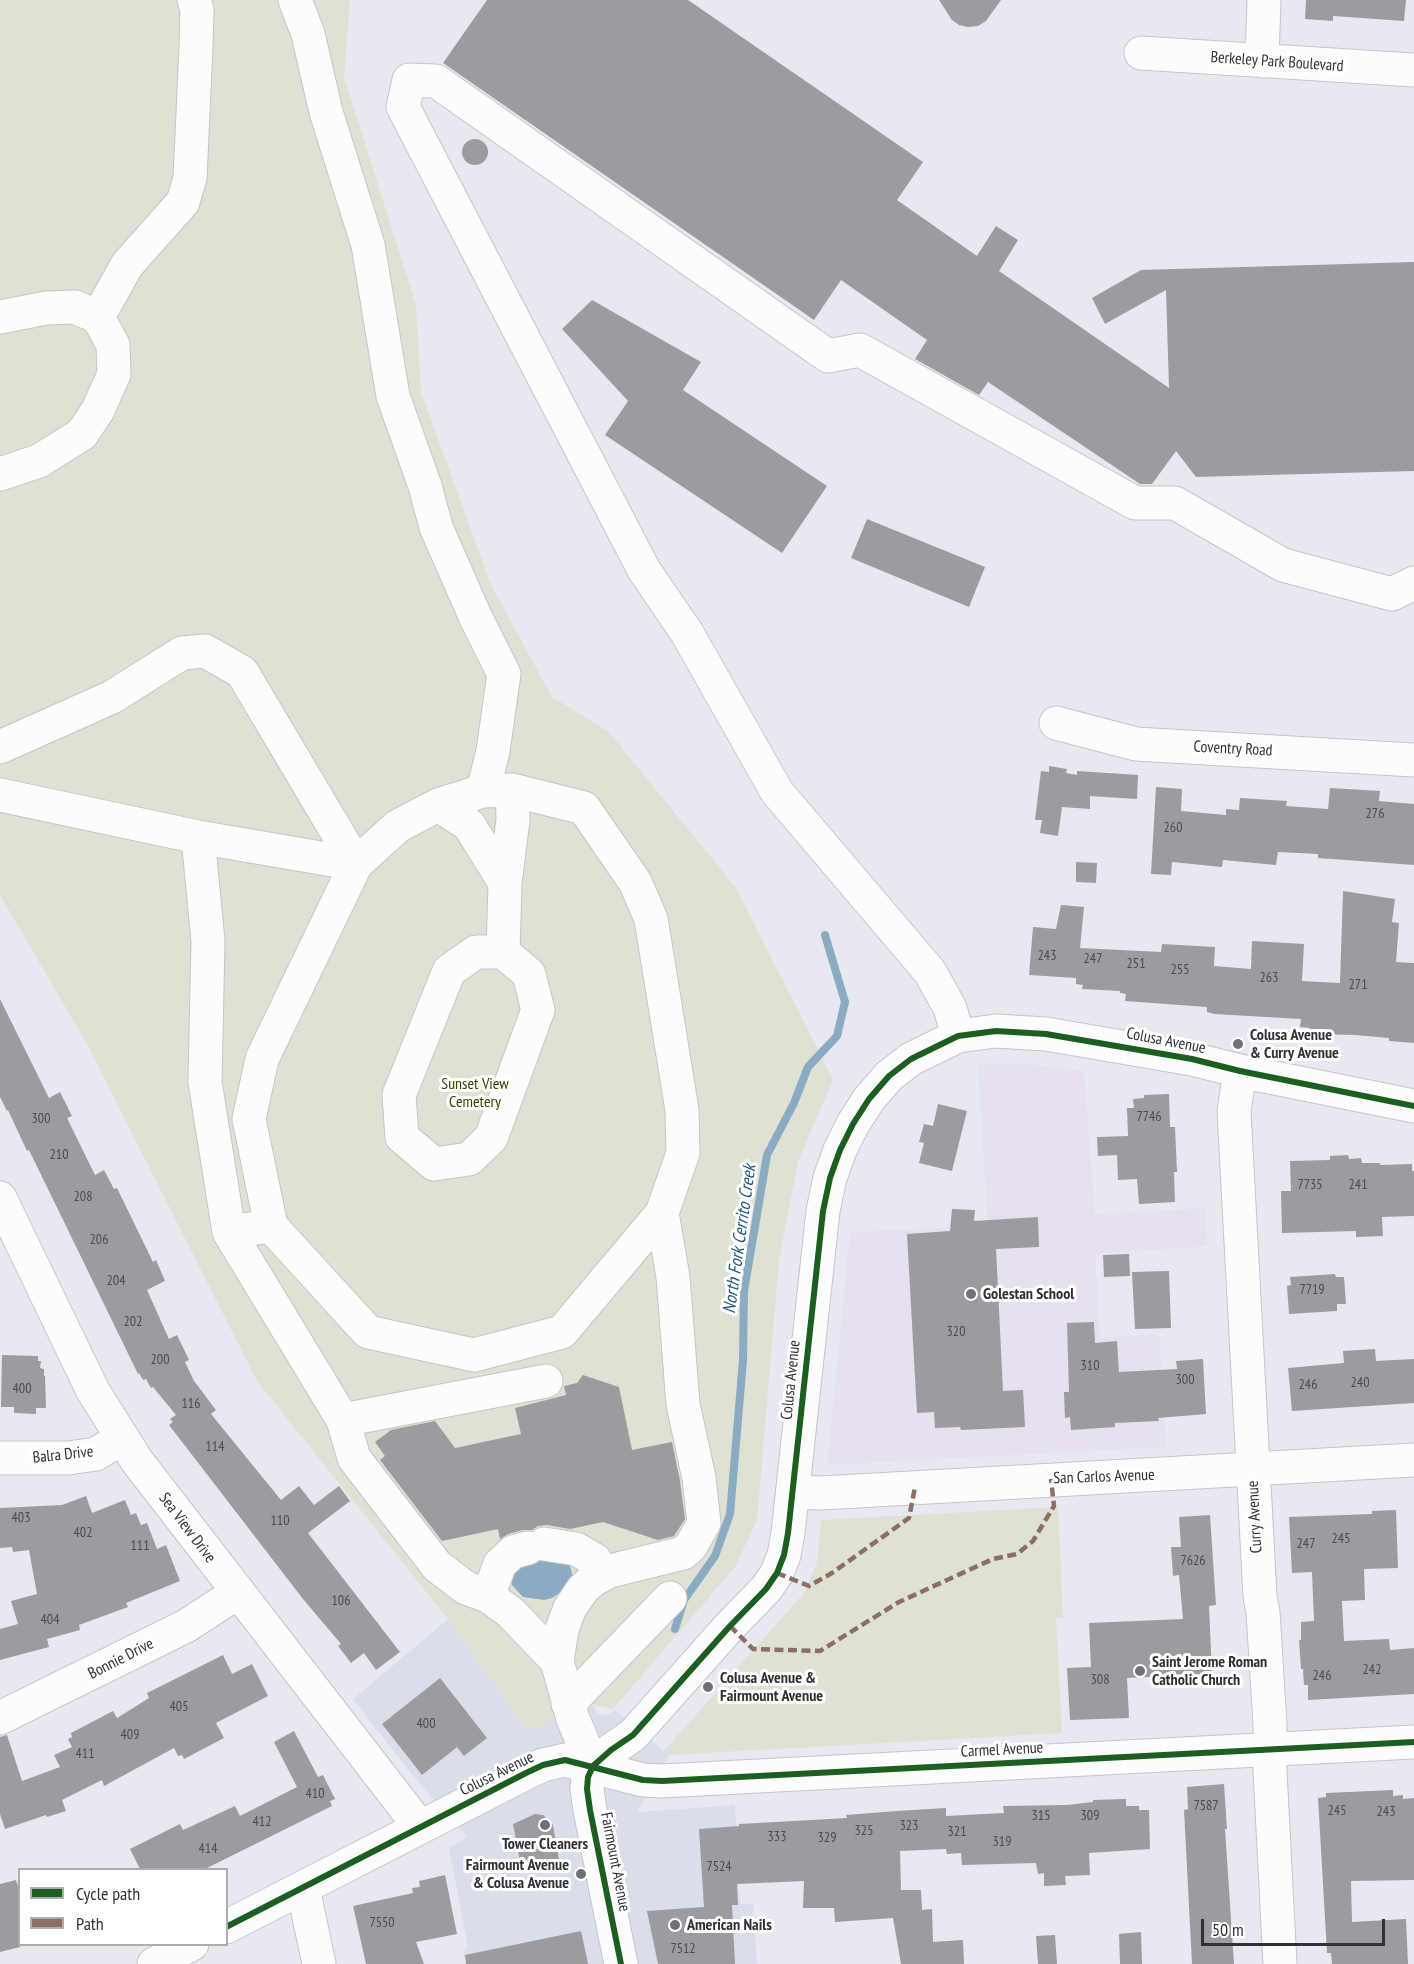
<!DOCTYPE html>
<style>
body{margin:0}
#map{position:relative;width:1414px;height:1964px;overflow:hidden;background:#e8e9f0;font-family:"PT Sans Narrow",sans-serif}
canvas{display:block}
.legend{position:absolute;left:18px;top:1868px;width:210px;height:78px;box-sizing:border-box;background:#fff;border:2px solid #acadae;margin:0;padding:8px 10px;list-style:none;font-size:18px;color:#2f3135}
.legend li{display:flex;align-items:center;gap:12px;height:30px}
.legend b{width:30px;border:2px solid #acadae}
.scale{position:absolute;left:1201px;top:1919px;width:184px;height:27px;box-sizing:border-box;border:3px solid #2f3135;border-top:0;padding-left:8px;font-size:18px;line-height:21px;white-space:nowrap;color:#2f3135;-webkit-text-stroke:4px #fff;paint-order:stroke}
</style>
<div id="map">
<canvas width="1414" height="1964"></canvas>
<ul class="legend">
<li><b style="height:8px;background:#1b5e20"></b>Cycle path</li>
<li><b style="height:8px;background:#8d6e63"></b>Path</li>
</ul>
<div class="scale">50 m</div>
</div>
<script>
const ctx = document.querySelector('canvas').getContext('2d');
ctx.lineJoin = 'round';
function fillPath(path, color) {
  ctx.fillStyle = color;
  ctx.fill(path, 'evenodd');
}
function shape(rows) {
  const path = new Path2D();
  for (const r of rows) {
    if (r.length === 3) {
      path.moveTo(r[0] + r[2], r[1]);
      path.arc(r[0], r[1], r[2], 0, 2 * Math.PI);
      continue;
    }
    path.moveTo(r[0], r[1]);
    for (let i = 2; i < r.length; i += 2) path.lineTo(r[i], r[i + 1]);
  }
  return path;
}
function strokePath(path, color, width, dash) {
  ctx.strokeStyle = color;
  ctx.lineWidth = width;
  ctx.lineCap = dash ? 'butt' : 'round';
  ctx.setLineDash(dash || []);
  ctx.stroke(path);
}
function drawText(font, color, halo, rows, align = 'center') {
  ctx.font = font + ' "PT Sans Narrow",sans-serif';
  ctx.lineWidth = 6;
  ctx.setLineDash([]);
  ctx.textBaseline = 'middle';
  ctx.strokeStyle = halo;
  ctx.fillStyle = color;
  for (const [text, x, y, turn = 0] of rows) {
    ctx.save();
    ctx.translate(x, y);
    ctx.rotate((+turn || 0) * Math.PI / 180);
    ctx.textAlign = isNaN(turn) ? turn : align;
    if (halo) ctx.strokeText(text, 0, 0);
    ctx.fillText(text, 0, 0);
    ctx.restore();
  }
}
const built = shape([
 [448,1619,527,1731,592,1704,597,1713,607,1715,615,1710,669,1755,637,1812,735,1805,740,1904,753,1904,757,1964,466,1964,463,1950,468,1947,449,1848,467,1837,409,1771,353,1699]
]);
const education = shape([
 [978,1064,1028,1064,1084,1071,1095,1214,1206,1208,1207,1246,1095,1254,1100,1337,1159,1334,1166,1447,827,1465,850,1232,988,1226]
]);
const green = shape([
 [0,0,350,0,344,77,416,305,421,392,491,585,552,697,608,731,737,889,833,1080,798,1161,779,1260,757,1520,735,1567,613,1709,592,1704,527,1731,448,1619,257,1381,87,1044,0,895],
 [1058,1507,1063,1618,1056,1618,1062,1733,669,1755,664,1751,804,1593,817,1562,821,1520]
]);
const water = shape([
 [547,1558,569,1562,573,1577,561,1592,552,1598,544,1600,523,1597,512,1585,511,1573,518,1564]
]);
const stream = shape([
 [675,1629,684,1600,715,1556,730,1514,743,1360,744,1291,767,1155,794,1103,808,1067,837,1036,845,1002,825,935]
]);
const building = shape([
 [487,0,688,0,923,162,897,200,977,256,996,226,1018,240,999,271,1169,388,1166,290,1105,324,1092,298,1141,270,1414,262,1414,471,1196,477,1176,451,1152,484,1140,484,988,382,979,395,915,359,927,340,841,280,814,320,443,63],
 [939,0,1001,0,986,21,978,26,968,27,959,25,952,20],
 [1306,0,1406,0,1404,21,1333,16,1333,21,1305,19],
 [475,152,13],
 [592,300,701,362,683,390,827,486,782,553,605,435,628,401,562,329],
 [867,519,985,567,969,607,851,558],
 [1049,766,1067,769,1066,773,1077,775,1077,771,1138,775,1137,799,1090,796,1090,809,1062,807,1058,836,1040,833,1042,820,1035,820,1041,771,1049,772],
 [1156,787,1182,789,1181,811,1226,815,1226,809,1239,810,1240,798,1287,801,1286,806,1328,809,1330,788,1380,791,1379,801,1414,804,1414,865,1318,858,1318,854,1278,852,1276,865,1223,860,1222,867,1172,862,1171,875,1151,874],
 [1076,862,1097,863,1096,883,1076,882],
 [1343,891,1395,899,1392,922,1399,923,1396,962,1414,963,1414,1043,1389,1041,1389,1038,1355,1035,1310,1034,1310,1028,1300,1027,1301,1019,1214,1014,1207,1012,1207,1007,1125,1001,1126,994,1120,993,1120,991,1082,989,1083,985,1076,984,1076,978,1029,975,1033,927,1056,929,1061,905,1084,907,1080,948,1161,952,1162,944,1215,947,1214,966,1251,969,1252,941,1304,944,1302,981,1340,983],
 [0,999,49,1098,60,1092,72,1116,67,1118,95,1175,104,1170,114,1189,117,1188,153,1262,156,1260,165,1281,147,1290,169,1339,177,1335,189,1360,185,1362,194,1381,216,1410,211,1414,281,1500,299,1486,314,1505,339,1486,350,1501,308,1533,400,1652,376,1670,364,1653,351,1663,338,1646,341,1644,303,1599,169,1425,173,1422,170,1419,176,1415,153,1387,151,1388,146,1379,143,1380,139,1373,138,1374,29,1150,27,1151,8,1110,7,1111,0,1097],
 [1169,1094,1170,1127,1175,1127,1177,1172,1174,1172,1175,1202,1139,1204,1137,1179,1118,1180,1117,1155,1098,1156,1097,1137,1128,1136,1127,1108,1134,1108,1133,1099,1144,1098,1144,1095],
 [938,1104,967,1111,952,1171,919,1163,924,1143,919,1142,924,1124,933,1126],
 [1348,1155,1349,1159,1361,1158,1362,1163,1380,1163,1380,1165,1412,1164,1412,1171,1414,1171,1414,1216,1382,1217,1383,1236,1356,1237,1356,1231,1282,1233,1281,1191,1291,1191,1290,1161,1330,1160,1330,1156],
 [952,1209,975,1210,974,1221,1038,1217,1039,1247,996,1249,1003,1391,1023,1390,1025,1427,961,1430,960,1427,935,1428,934,1412,917,1413,907,1234,950,1231],
 [1129,1254,1130,1276,1104,1277,1103,1255],
 [1169,1271,1171,1328,1135,1329,1132,1272],
 [1335,1274,1336,1277,1344,1277,1346,1304,1337,1304,1337,1311,1289,1314,1287,1286,1291,1285,1290,1277],
 [1094,1322,1095,1343,1117,1341,1119,1372,1177,1369,1176,1361,1203,1359,1206,1414,1158,1418,1159,1421,1115,1423,1115,1427,1071,1430,1070,1417,1065,1418,1064,1392,1069,1392,1067,1323],
 [1375,1349,1376,1361,1414,1359,1414,1403,1292,1411,1288,1368,1344,1363,1343,1351],
 [2,1355,38,1356,38,1361,41,1361,40,1368,44,1369,44,1376,45,1376,46,1408,36,1408,36,1414,14,1413,14,1407,1,1407],
 [583,1375,619,1387,632,1450,672,1442,680,1481,685,1519,674,1536,658,1540,603,1522,570,1529,547,1525,538,1526,532,1530,523,1530,508,1534,500,1539,498,1529,442,1541,380,1460,385,1456,375,1442,391,1430,435,1421,455,1448,521,1434,515,1408,566,1395,564,1386,577,1383],
 [86,1496,92,1513,125,1500,131,1515,136,1513,141,1525,147,1523,157,1549,166,1545,180,1581,126,1603,128,1607,79,1625,80,1630,47,1639,49,1647,0,1660,0,1629,18,1624,11,1601,37,1594,29,1550,13,1552,12,1547,0,1548,0,1508,62,1505],
 [1396,1510,1398,1568,1364,1569,1365,1600,1342,1601,1344,1641,1389,1639,1390,1650,1414,1648,1414,1694,1308,1700,1308,1685,1304,1685,1303,1669,1301,1669,1299,1640,1301,1640,1301,1622,1314,1621,1312,1572,1292,1573,1289,1517,1372,1514,1372,1511],
 [1210,1515,1216,1605,1209,1606,1212,1674,1127,1678,1129,1718,1070,1720,1067,1668,1091,1667,1089,1623,1183,1619,1179,1575,1173,1576,1171,1547,1181,1547,1179,1517],
 [223,1655,232,1674,252,1664,268,1696,216,1723,224,1738,184,1759,182,1755,178,1756,174,1748,104,1786,102,1780,62,1800,66,1811,47,1817,46,1815,5,1829,0,1814,0,1737,7,1735,22,1781,60,1767,54,1755,72,1747,68,1739,72,1737,71,1733,113,1711,117,1718,149,1698,147,1693],
 [440,1678,487,1738,464,1756,457,1747,422,1775,382,1724],
 [294,1731,318,1777,323,1775,335,1799,330,1801,332,1806,205,1869,140,1869,130,1849,180,1824,183,1830,235,1806,240,1816,297,1787,274,1742],
 [1224,1784,1227,1829,1225,1829,1234,1964,1192,1964,1184,1810,1188,1809,1187,1787],
 [1393,1790,1393,1796,1403,1795,1403,1799,1414,1798,1414,1880,1351,1881,1352,1922,1406,1919,1408,1964,1332,1964,1331,1953,1327,1953,1318,1798,1326,1797,1326,1793],
 [1126,1799,1126,1806,1139,1806,1139,1810,1149,1810,1150,1849,1089,1853,1090,1875,1065,1876,1066,1885,1044,1886,1044,1873,1038,1874,1036,1863,962,1865,961,1853,947,1854,946,1849,900,1851,901,1890,921,1890,922,1910,932,1909,933,1942,963,1940,964,1964,901,1964,893,1918,835,1922,834,1908,803,1908,804,1881,737,1884,738,1905,732,1905,735,1964,658,1964,647,1911,704,1907,699,1829,739,1826,739,1824,847,1818,846,1815,897,1811,946,1808,946,1816,1004,1813,1003,1806,1067,1805,1093,1802,1093,1800],
 [535,1814,543,1815,553,1825,559,1860,521,1867,513,1824],
 [445,1875,457,1934,416,1942,424,1964,366,1964,353,1906,413,1893,412,1888,420,1887,419,1881],
 [16,1880,20,1893,20,1947,0,1952,0,1884],
 [581,1931,588,1964,466,1964,465,1955],
 [1141,1932,1142,1964,1120,1964,1119,1934],
 [1055,1935,1057,1964,1038,1964,1036,1936]
]);
const minor = shape([
 [295,0,308,34,326,112,368,245,393,396,425,486,436,527,475,616,504,674,493,751,483,791],
 [1141,53,1414,70],
 [1262,61,1264,0],
 [0,317,46,308,75,307,98,317,113,345,114,374,98,410,82,434,39,461,0,474],
 [98,317,127,265,183,202,190,178,196,47,197,10,194,0],
 [1056,723,1136,744,1414,760],
 [0,747,112,697,182,653,205,651,242,672,356,864],
 [512,790,584,808,635,882,651,919,682,1110,683,1153,662,1213,562,1332,474,1355,368,1332,271,1226,249,1119,262,1059,356,864,398,826,438,805,483,791,512,790],
 [0,795,198,837,208,941,205,1082,229,1232,271,1226],
 [438,805,469,825,505,883,503,952,476,952,449,971,399,1095,402,1137,434,1164,469,1159,491,1138,538,1010,529,974,503,952],
 [198,837,356,864],
 [505,883,513,820,512,790],
 [958,1036,950,1008,930,972,777,792,687,633,644,570,403,107,409,80,436,81,828,356,860,350,1135,503,1175,503,1283,565,1392,594,1414,583],
 [1240,1071,1234,1111,1260,1596,1263,1612,1270,1724,1270,1771,1280,1964],
 [0,1198,93,1391,137,1461,420,1827],
 [229,1232,343,1420,354,1458,437,1566,466,1588,488,1596,510,1612,557,1661],
 [343,1420,546,1381],
 [0,1458,69,1458,96,1454,122,1438],
 [793,1492,821,1493,1414,1460],
 [544,1544,576,1549,595,1560,602,1575],
 [488,1596,500,1564,513,1552,528,1548],
 [568,1704,670,1598],
 [0,1718,186,1626,237,1593],
 [593,1766,573,1719,557,1661,562,1629,570,1608,583,1589,593,1580,610,1571,683,1553,691,1546,704,1523,699,1478,683,1404,673,1277,662,1213],
 [303,1888,319,1964],
 [226,1927,526,1773,543,1765,565,1760,643,1780,662,1781,1414,1742],
 [154,1964,192,1944],
 [621,1964,590,1810,587,1789,588,1777,593,1766,611,1750,633,1735,730,1626,766,1589,777,1573,784,1555,788,1533,823,1211,830,1178,840,1150,853,1124,869,1099,889,1076,911,1059,958,1036,996,1031,1046,1034,1192,1059,1240,1071,1414,1106]
]);
const quiet = shape([
 [777,1573,809,1586,832,1573,909,1518,915,1487],
 [730,1626,753,1649,820,1651,899,1602,993,1559,1017,1554,1033,1541,1054,1506,1051,1479]
]);
const cycleway = shape([
 [226,1927,526,1773,543,1765,565,1760,643,1780,662,1781,1414,1742],
 [621,1964,590,1810,587,1789,588,1777,593,1766,611,1750,633,1735,730,1626,766,1589,777,1573,784,1555,788,1533,823,1211,830,1178,840,1150,853,1124,869,1099,889,1076,911,1059,958,1036,996,1031,1046,1034,1192,1059,1240,1071,1414,1106]
]);
const markers = [
 [1238,1044,6,"#707176"],
 [971,1294,6,"#707176"],
 [1140,1671,6,"#707176"],
 [708,1687,6,"#707176"],
 [545,1825,6,"#707176"],
 [581,1874,6,"#707176"],
 [675,1925,6,"#707176"]
];
const numberNames = [
 ["276",1375,814],
 ["260",1173,828],
 ["243",1047,956],
 ["247",1093,959],
 ["251",1136,964],
 ["255",1180,970],
 ["263",1269,978],
 ["271",1358,985],
 ["7746",1149,1117],
 ["300",41,1119],
 ["210",59,1155],
 ["7735",1310,1185],
 ["241",1358,1185],
 ["208",83,1197],
 ["206",99,1240],
 ["204",116,1281],
 ["7719",1312,1290],
 ["202",133,1322],
 ["320",956,1332],
 ["200",160,1360],
 ["310",1090,1366],
 ["300",1185,1380],
 ["240",1360,1383],
 ["246",1308,1385],
 ["400",22,1389],
 ["116",191,1404],
 ["114",215,1447],
 ["403",21,1518],
 ["110",280,1521],
 ["402",83,1533],
 ["245",1341,1539],
 ["247",1306,1544],
 ["111",140,1546],
 ["7626",1193,1561],
 ["106",341,1601],
 ["404",50,1620],
 ["242",1372,1670],
 ["246",1322,1676],
 ["308",1100,1680],
 ["405",179,1707],
 ["400",426,1724],
 ["409",130,1735],
 ["411",85,1754],
 ["410",315,1794],
 ["7587",1206,1806],
 ["245",1337,1811],
 ["243",1386,1812],
 ["315",1041,1816],
 ["309",1090,1816],
 ["412",262,1822],
 ["323",909,1826],
 ["325",864,1831],
 ["321",957,1832],
 ["333",777,1837],
 ["329",827,1838],
 ["319",1002,1842],
 ["414",208,1849],
 ["7524",719,1867],
 ["7550",382,1923],
 ["7512",683,1949]
];
const streetNames = [
 ["Berkeley Park Boulevard",1277,62,4],
 ["Coventry Road",1233,749,3],
 ["Colusa Avenue",1166,1041,11],
 ["Colusa Avenue",791,1380,-84],
 ["Balra Drive",63,1455,-6],
 ["San Carlos Avenue",1104,1477,-2],
 ["Curry Avenue",1255,1517,-93],
 ["Sea View Drive",187,1528,53],
 ["Bonnie Drive",121,1659,-27],
 ["Carmel Avenue",1002,1750,-3],
 ["Colusa Avenue",497,1774,-26],
 ["Fairmount Avenue",615,1862,79]
];
const poiNames = [
 ["Colusa Avenue",1250,1035],
 ["& Curry Avenue",1250,1053],
 ["Golestan School",983,1294],
 ["Saint Jerome Roman",1152,1662],
 ["Catholic Church",1152,1680],
 ["Colusa Avenue &",720,1678],
 ["Fairmount Avenue",720,1696],
 ["Tower Cleaners",545,1844,"center"],
 ["Fairmount Avenue",569,1865,"right"],
 ["& Colusa Avenue",569,1883,"right"],
 ["American Nails",687,1925]
];
const parkNames = [
 ["Sunset View",475,1084],
 ["Cemetery",475,1102]
];
const waterNames = [
 ["North Fork Cerrito Creek",740,1239,-82]
];
fillPath(built, '#dadeeb');
fillPath(education, '#e7e0ee');
fillPath(green, '#dee1d3');
fillPath(water, '#8aabc2');
strokePath(stream, '#8aabc2', 8);
fillPath(building, '#9c9b9f');
strokePath(minor, '#c3c5c9', 35);
strokePath(minor, '#fcfcfd', 33);
strokePath(quiet, '#8d6e63', 4.5, [9, 4.5]);
strokePath(cycleway, '#1b5e20', 6);
for (const [x, y, r, color] of markers) {
  const dot = new Path2D();
  dot.arc(x, y, r, 0, 2 * Math.PI);
  ctx.fillStyle = color;
  ctx.fill(dot);
  strokePath(dot, '#fff', 2);
}
drawText('14px', '#4a4c50', null, numberNames);
drawText('16px', '#2f3135', '#fff', streetNames);
drawText('bold 16px', '#2f3135', '#fff', poiNames, 'left');
drawText('16px', '#3a3f01', '#fff', parkNames);
drawText('italic 18px', '#1d5877', '#fff', waterNames);
</script>
